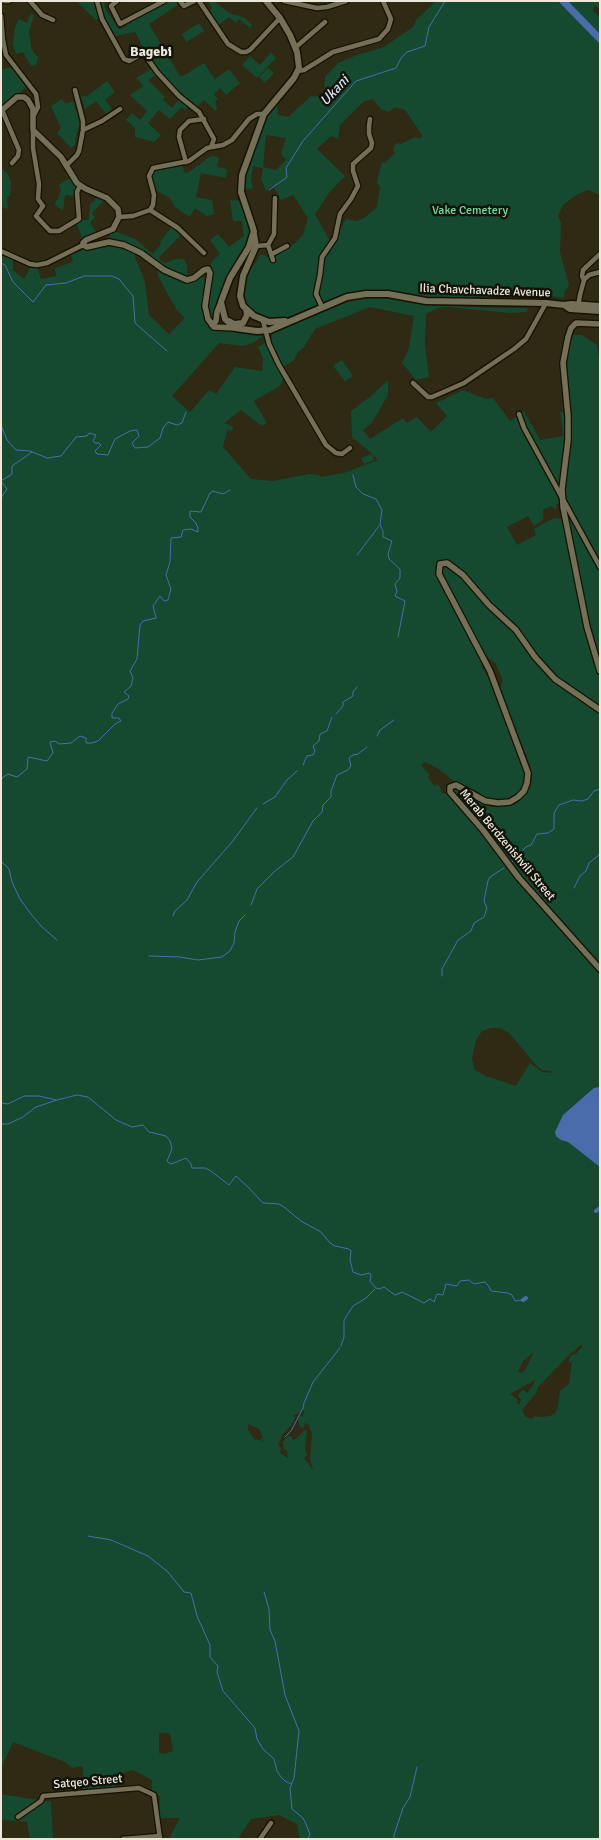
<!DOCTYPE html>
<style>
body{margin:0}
#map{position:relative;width:601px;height:1840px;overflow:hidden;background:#2e2a13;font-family:Signika,sans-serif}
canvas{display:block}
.frame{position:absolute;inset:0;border:2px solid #ece9db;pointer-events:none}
</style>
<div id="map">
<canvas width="601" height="1840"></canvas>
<div class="frame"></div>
</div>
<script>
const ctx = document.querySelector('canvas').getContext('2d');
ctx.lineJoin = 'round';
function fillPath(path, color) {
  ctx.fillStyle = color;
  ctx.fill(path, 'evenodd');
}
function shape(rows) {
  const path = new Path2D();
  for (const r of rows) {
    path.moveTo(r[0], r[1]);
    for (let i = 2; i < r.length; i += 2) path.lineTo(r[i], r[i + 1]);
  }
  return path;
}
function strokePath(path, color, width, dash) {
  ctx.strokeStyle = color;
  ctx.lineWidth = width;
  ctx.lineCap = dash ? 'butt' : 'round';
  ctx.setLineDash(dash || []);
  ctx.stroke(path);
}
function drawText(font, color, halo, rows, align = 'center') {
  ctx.font = font + ' Signika,sans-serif';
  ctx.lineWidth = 5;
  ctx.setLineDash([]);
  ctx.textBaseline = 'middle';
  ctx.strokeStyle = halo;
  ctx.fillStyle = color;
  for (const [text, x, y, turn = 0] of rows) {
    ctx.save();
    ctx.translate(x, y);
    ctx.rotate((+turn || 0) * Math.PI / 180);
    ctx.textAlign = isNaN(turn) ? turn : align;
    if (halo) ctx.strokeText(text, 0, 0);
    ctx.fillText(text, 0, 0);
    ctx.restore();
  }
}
const green = shape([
 [76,1,95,1,101,17,96,20],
 [99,1,104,1,105,8,119,30,167,1,176,1,178,5,149,24,180,76,183,76,204,63,215,79,229,69,240,83,226,95,220,88,214,94,218,99,215,101,217,107,216,111,204,100,197,107,158,72,149,58,135,32,115,36,102,13],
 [208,1,214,1,229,13,245,18,252,25,250,28,239,19,236,23,229,17,219,25,209,11,212,8],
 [436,1,600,1,600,9,595,5,593,10,600,18,600,195,588,190,576,195,563,205,558,216,561,223,560,252,569,285,564,293,564,298,551,296,433,298,383,290,369,290,346,293,322,303,317,293,322,277,325,256,346,219,356,221,364,218,377,207,380,187,377,183,378,177,382,162,385,163,395,153,393,150,396,143,401,144,415,137,420,139,422,135,405,110,395,107,389,112,381,109,373,99,363,102,340,125,338,139,331,136,317,149,345,176,329,193,315,214,329,239,331,240,320,259,319,274,315,294,319,304,283,319,267,318,255,313,247,306,244,299,245,283,249,271,258,259,260,254,274,259,277,253,293,245,303,235,308,218,293,195,281,200,273,186,266,191,261,179,263,168,253,166,251,180,253,188,243,190,244,176,269,110,277,102,278,115,288,117,311,96,324,97,325,77,338,63,357,55,384,47,413,27,416,20],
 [266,135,286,138,281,154,286,160,276,170,263,167],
 [31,13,34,15,29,31,31,47,34,53,38,57,36,65,31,66,23,52,16,54,13,44,15,27,19,19,27,23],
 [199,23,204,31,186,42,182,34],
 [271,52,276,58,257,78,242,65,250,56,260,65],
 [12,67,26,87,6,105,1,103,1,70],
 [153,68,157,74,148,80,165,97,163,100,172,108,180,98,189,106,185,110,182,107,170,119,159,110,148,123,161,135,154,142,135,137,135,128,126,120,132,113,140,120,147,111,130,95,144,86,136,78],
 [268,68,274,73,265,83,259,77],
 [107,81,115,92,105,100,112,109,106,114,96,101,85,109,81,97,84,95,86,97],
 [62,99,66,104,73,101,80,124,76,135,75,145,71,148,57,133,61,128,51,106],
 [211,156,219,157,217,167,227,169,226,178,201,173,196,197,212,200,214,214,207,216,195,208,190,217,175,207,170,198,157,191,151,176,153,171,156,169,182,165,185,173,189,172],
 [1,168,8,174,11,182,10,196,7,197,8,209,1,207],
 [72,177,77,185,75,196,65,195,63,211,54,204,58,199,61,190,59,184],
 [96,193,106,198,92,213,95,217,90,223,98,234,82,238,76,222,80,220,89,220,90,204,95,201],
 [230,200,243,201,252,230,250,242,232,269,214,322,207,305,211,270,210,266,213,260,220,254,210,240,218,234,229,247,244,236,242,221,233,221],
 [173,225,177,229,180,236,159,257,160,260,165,263,176,259,184,259,187,265,187,278,163,268,136,247,125,242,110,240,109,234,114,231,135,239,153,254,161,244,160,242],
 [106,243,136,250,135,257,145,282,149,315,169,334,185,318,176,309,158,276,157,266,189,282,204,277,205,283,204,304,209,328,263,336,253,343,242,346,219,343,172,396,190,412,209,390,216,394,235,367,262,371,263,359,258,347,266,342,283,379,280,386,254,401,267,423,262,426,241,410,224,423,234,427,231,431,226,429,227,431,223,447,251,479,273,481,309,474,319,475,321,477,344,473,378,460,372,454,374,460,364,464,361,458,372,454,352,437,351,411,371,396,388,380,388,395,372,423,363,430,370,439,403,418,407,423,417,417,431,432,447,416,436,403,463,390,486,399,493,398,510,421,524,411,540,440,563,436,560,412,570,414,567,365,571,335,582,335,597,345,600,363,600,1839,300,1839,297,1824,279,1815,251,1819,238,1839,173,1839,170,1837,180,1818,159,1818,160,1796,152,1792,152,1780,133,1770,116,1775,117,1788,83,1791,83,1766,72,1768,65,1762,13,1742,1,1768,1,252,13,259,13,270,24,279,31,266,37,266,41,279,56,276,55,268,73,262,71,255,87,248],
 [560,503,563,519,554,518,548,521,534,529,536,535,517,545,507,527,528,516,534,526,544,519,543,510,551,506,555,509,557,508,556,504],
 [437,563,442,570,447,585,485,655,495,662,503,681,500,689,530,765,532,778,530,787,518,801,510,805,492,807,482,804,467,793,456,788,453,790,454,794,497,852,447,794,442,793,440,787,437,784,435,786,429,779,428,777,430,775,421,765,425,762,437,768,454,781,479,792,479,795,487,799,497,801,507,800,514,797,523,788,525,783,525,769,509,726,507,726,507,723,490,677,488,677,481,666,483,661,435,573,435,568],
 [491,1028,500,1028,509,1033,537,1066,542,1070,551,1071,552,1073,542,1072,530,1063,516,1086,486,1076,475,1070,472,1059,476,1040,482,1031],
 [581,1345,583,1345,576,1354,571,1355,569,1360,569,1363,572,1361,569,1384,560,1391,558,1407,555,1413,550,1416,541,1417,535,1416,531,1419,525,1416,522,1410,536,1393,538,1387,569,1355],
 [534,1352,525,1370,522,1373,518,1372,523,1361],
 [535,1380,534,1384,527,1393,524,1390,521,1391,518,1395,521,1400,520,1404,518,1404,517,1399,510,1394],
 [304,1410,303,1417,299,1415,298,1417,299,1425,302,1428,304,1427,305,1423,309,1425,312,1434,310,1459,313,1470,304,1458,307,1455,305,1448,307,1431,305,1430,293,1441,292,1437,288,1436,282,1443,284,1445,283,1448,287,1451,288,1458,280,1453,281,1447,278,1446,282,1435,292,1424,295,1418,293,1416],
 [248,1424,259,1429,263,1438,260,1438,264,1442,257,1439,255,1440,248,1430],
 [159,1733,170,1733,173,1751,165,1754,159,1753],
 [367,297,395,299,428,305,493,308,528,308,527,312,510,313,448,307,440,307,426,314,425,345,429,377,416,380,402,363,409,348,414,316,370,307,315,329,304,347,298,352,294,360,283,367,271,341,272,335,277,328,323,309,347,301],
 [342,360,353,376,345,381,333,366],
 [1,1794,51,1802,53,1839,30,1839,27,1822,1,1820]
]);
const water = shape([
 [600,1087,600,1167,568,1142,561,1140,556,1136,555,1132,563,1115,587,1094,594,1088]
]);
const stream = shape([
 [269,190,287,177,286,168,303,141,356,81,396,68,401,58,407,52,425,46,429,27,445,1],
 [1,263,5,265,13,282,33,302,46,285,66,283,84,276,112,276,119,279,133,296,135,323,167,351],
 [1,425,7,440,16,450,30,451,47,458,61,456,76,437,87,436,89,433,96,435,93,441,95,443,99,443,101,445,95,451,97,454,108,455,115,439,130,431,137,430,139,436,132,443,135,448,148,447,160,438,163,428,168,422,177,425,182,423,186,412],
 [353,475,356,487,363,494,376,499,382,510,380,525,383,531,383,537,392,541,388,554,389,559,400,569,400,578,395,584,397,591,395,596,405,601,398,637],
 [1,498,7,489,1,481,12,474,12,466,32,452],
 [357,555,379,526],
 [336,714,343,706,343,702,353,696,353,692,357,687],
 [377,736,380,730,394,720],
 [303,765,307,756,313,755,315,751,313,746,319,741,320,734,327,731,332,717],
 [1,783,2,778,8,774,17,777,27,769,28,757,47,761,53,753,50,742,55,741,59,744,71,743,80,736,86,738,86,743,92,743,98,741,115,724,121,721,119,718,112,718,112,713,118,704,128,699,129,696,124,692,131,686,133,678,130,671,137,659,140,625,143,621,156,618,153,606,160,596,164,601,168,600,171,589,166,575,170,562,171,538,181,537,183,530,191,529,198,532,198,528,196,523,190,517,190,511,201,512,210,493,213,491,223,494,230,490],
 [600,783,600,786],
 [1,795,1,805],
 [263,804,275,797,287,780,297,771],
 [1,861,9,869,12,882,20,899,31,914,42,927,57,940],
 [512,862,526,847,531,845,537,834,548,833,554,829,554,813,559,805,573,800,582,801,588,799,594,791,600,789],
 [574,888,580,876,586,871,589,863,599,855,600,849],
 [251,905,257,889,275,871,293,857,313,821,322,812,323,805,331,797,331,791,337,775,348,770,351,766,349,758,353,755,358,754,367,747],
 [173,916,175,911,187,900,197,882,232,842,257,808],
 [149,956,180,957,198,960,222,957,230,951,234,943,235,932,239,921,245,915],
 [442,976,442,969,458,940,471,931,474,923,484,917,487,908,484,901,485,895,488,881,490,877,504,868],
 [1,1103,8,1104,24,1096,39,1096,56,1100],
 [1,1118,2,1124,8,1124,23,1117,36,1107,57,1100,77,1095,88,1097,116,1120,132,1127,143,1125,149,1132,166,1136,170,1141,172,1149,167,1161,169,1163,171,1164,186,1158,191,1164,192,1168,205,1168,211,1171,229,1185,236,1176,248,1187,263,1203,279,1204,284,1207,301,1221,321,1232,330,1243,335,1246,349,1249,351,1251,350,1260,353,1272,361,1275,370,1273,371,1276,370,1281,376,1288,379,1289,384,1287,395,1295,402,1292,424,1303,430,1299,434,1302,437,1294,443,1295,446,1284,457,1286,460,1281,469,1280,474,1284,485,1282,488,1285,491,1291,508,1293,512,1295,515,1301,523,1300],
 [341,1346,344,1337,344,1321,346,1317,353,1306,366,1298,375,1289],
 [285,1437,291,1431,303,1408,304,1403,313,1382,340,1348],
 [88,1536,111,1540,148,1556,168,1572,184,1592,191,1593,197,1616,210,1645,210,1657,218,1666,217,1672,223,1691,255,1728,257,1739,263,1749,274,1759,277,1771,281,1777,285,1781,291,1784],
 [264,1592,269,1609,270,1630,275,1641,285,1695,299,1731,294,1778,290,1788,292,1809,303,1818,306,1824,310,1834,308,1839],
 [394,1839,394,1835,403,1808,410,1797,417,1767]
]);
const canal = shape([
 [596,1211,600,1208],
 [523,1300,526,1298]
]);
const river = shape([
 [563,1,600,39]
]);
const minor = shape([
 [4,1,9,1],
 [30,1,42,15,53,20],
 [97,1,102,19,124,59,129,61,140,55,145,55,157,72,179,96,199,112,214,139,211,147],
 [117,1,111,6,120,24,164,1],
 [180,1,184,6,194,1],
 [199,1,228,44,241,52,246,52,250,50,280,18],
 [284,1,317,8,327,7,346,1],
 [1,16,3,40,6,55,36,94,38,107,34,115],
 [296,47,325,22],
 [298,71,304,70,333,52,379,39,388,29,391,19,383,1],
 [2,110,19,150,18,156,12,163],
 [33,130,33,148,39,184,38,199,43,206,36,216,50,231,59,231,79,219,77,192,80,186],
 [83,130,102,121,120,109],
 [186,162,179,137,180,130,189,121,204,119],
 [66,166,77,155,79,151,83,130,83,121,75,90],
 [150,210,178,228,204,253],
 [119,217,133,216,150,210,153,205,154,195,149,176,153,168,189,161,207,148,223,145,232,140,249,119,257,114,264,114],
 [268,245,274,234,275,198],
 [256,246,268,245,273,260],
 [1,251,30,264,37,265,47,263,83,245],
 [272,254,287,246],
 [584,280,582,276,583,270,600,254],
 [322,307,316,294,320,275,322,257,335,238,340,214,351,199,358,186,353,171,353,164,371,148,372,143,369,134,369,126,370,119],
 [578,307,580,295,584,280,589,275,600,272],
 [263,321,269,344,279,365,326,445,336,453,342,454,350,448],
 [413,383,428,397,432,397,464,383,514,349,526,339,546,303],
 [519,414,524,428,600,567],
 [18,1817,41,1801,43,1796,139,1788,154,1795,160,1839],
 [123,1839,160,1836],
 [260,1839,271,1823]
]);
const tertiary = shape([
 [1,111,17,97,24,97,28,100,33,109,33,130,61,157,77,183,86,189,107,198,118,209,119,217,113,229,86,240,83,243,83,245,87,247,109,242,124,245,141,253,164,270,187,280,194,278,204,270,208,269,210,273,205,306,208,319,214,327,235,328],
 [600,324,576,323,571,328,568,337,563,363,568,416,568,440,562,489,563,507,587,627,600,671],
 [212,325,216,321,217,312,221,302],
 [600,710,555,679,535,657,516,630,489,605,463,575,447,563,440,564,439,574,490,671,528,773,527,783,524,791,518,797,510,802,498,803,485,801,456,785,450,787,450,792,483,830,519,878,600,969]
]);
const secondary = shape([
 [266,1,280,18,290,35,297,52,299,68,294,78,264,114,242,175,241,192,253,228,256,246,243,276,240,296,243,306,254,316,269,322,285,321],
 [254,231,249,247,230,278,221,302,225,319,235,328,257,331,270,330,347,297,366,294,388,294,426,301,546,303,564,305,571,304,600,306],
 [564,305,570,309,600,311],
 [229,321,234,324,243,323,247,315,246,309]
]);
const parkNames = [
 ["Vake Cemetery",470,211]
];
const streetNames = [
 ["Ilia Chavchavadze Avenue",485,291,2],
 ["Merab Berdzenishvili Street",507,845,50],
 ["Satqeo Street",88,1782,-5]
];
const neighbourhoodNames = [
 ["Bagebi",151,52]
];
const waterNames = [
 ["Ukani",335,91,-47]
];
fillPath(green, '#154a30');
fillPath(water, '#4b6caa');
strokePath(stream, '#4b6caa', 1);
strokePath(canal, '#4b6caa', 4);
strokePath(river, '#4b6caa', 7);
strokePath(minor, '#171200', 7);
strokePath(tertiary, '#171200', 8);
strokePath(secondary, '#171200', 9);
strokePath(minor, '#746f57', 4.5);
strokePath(tertiary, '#746f57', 5.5);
strokePath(secondary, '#746f57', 6);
drawText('12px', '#6edea1', '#141309', parkNames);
drawText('12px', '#ece9db', '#141309', streetNames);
drawText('bold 14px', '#ece9db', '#141309', neighbourhoodNames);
drawText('italic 14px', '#d5dff1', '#141309', waterNames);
</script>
